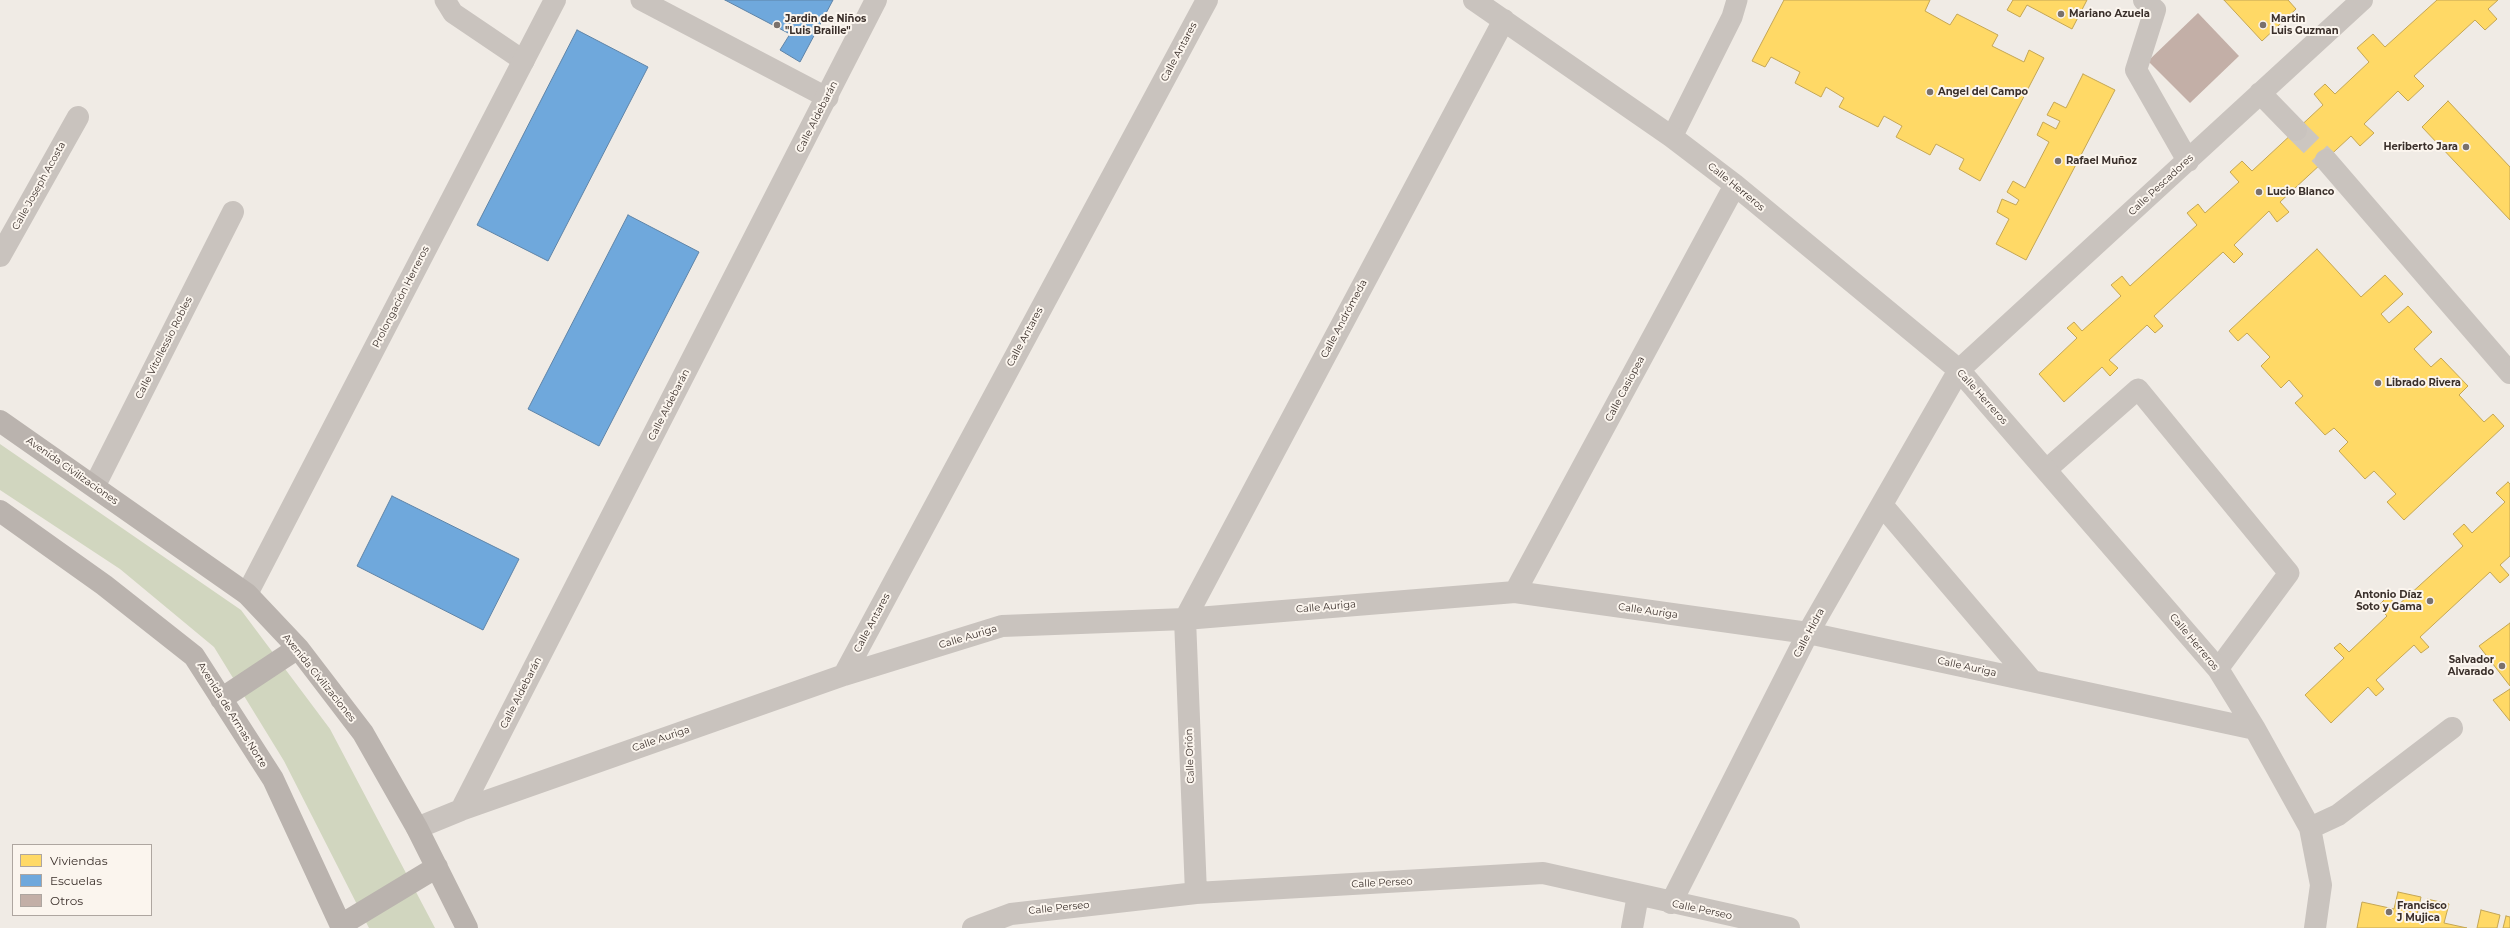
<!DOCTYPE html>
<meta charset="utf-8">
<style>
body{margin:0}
#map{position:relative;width:2510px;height:928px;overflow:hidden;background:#f0ebe5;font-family:Montserrat,sans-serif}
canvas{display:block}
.legend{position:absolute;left:12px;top:844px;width:140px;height:72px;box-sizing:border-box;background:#fbf5ee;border:1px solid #aea6a0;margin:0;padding:5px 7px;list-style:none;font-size:12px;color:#3b302b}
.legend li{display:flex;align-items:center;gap:8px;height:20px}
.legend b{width:20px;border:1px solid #aea6a0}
</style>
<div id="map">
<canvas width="2510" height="928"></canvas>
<ul class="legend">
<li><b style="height:11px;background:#ffd966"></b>Viviendas</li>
<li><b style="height:11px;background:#6fa8dc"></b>Escuelas</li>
<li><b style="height:11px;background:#c3afa7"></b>Otros</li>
</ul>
</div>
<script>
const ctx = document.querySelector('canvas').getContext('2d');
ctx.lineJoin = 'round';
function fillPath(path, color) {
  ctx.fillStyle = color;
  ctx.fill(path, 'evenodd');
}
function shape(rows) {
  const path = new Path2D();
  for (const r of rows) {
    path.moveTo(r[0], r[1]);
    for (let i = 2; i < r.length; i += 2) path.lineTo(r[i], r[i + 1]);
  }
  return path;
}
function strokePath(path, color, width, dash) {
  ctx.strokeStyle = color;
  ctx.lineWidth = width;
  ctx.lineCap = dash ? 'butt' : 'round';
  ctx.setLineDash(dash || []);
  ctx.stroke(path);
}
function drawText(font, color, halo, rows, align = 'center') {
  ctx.font = font + ' Montserrat,sans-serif';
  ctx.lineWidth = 4;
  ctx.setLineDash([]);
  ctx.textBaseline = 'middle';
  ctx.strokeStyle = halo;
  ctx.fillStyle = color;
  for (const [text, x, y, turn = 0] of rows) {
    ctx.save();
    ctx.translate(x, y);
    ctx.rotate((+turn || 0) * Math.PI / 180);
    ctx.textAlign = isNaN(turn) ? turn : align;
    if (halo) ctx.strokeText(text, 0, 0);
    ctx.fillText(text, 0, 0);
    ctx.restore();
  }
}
const green = shape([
 [0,444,241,610,330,729,435,928,369,928,284,761,214,647,120,569,0,490]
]);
const homes = shape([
 [1784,0,1930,0,1925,11,1950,25,1957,14,1998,35,1992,46,2024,62,2029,50,2044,58,1980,181,1959,169,1964,159,1936,144,1930,155,1896,137,1902,126,1884,116,1878,127,1839,107,1844,98,1826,87,1821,97,1795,83,1800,72,1771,57,1765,67,1752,61,1784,0],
 [2013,0,2087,0,2072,29,2027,5,2020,17,2007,10,2013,0],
 [2224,0,2288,0,2296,9,2262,41,2224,0],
 [2437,0,2498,0,2488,9,2497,19,2485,30,2475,20,2414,76,2424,86,2408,101,2398,91,2364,124,2374,133,2360,146,2351,136,2280,202,2289,212,2277,222,2269,211,2234,245,2243,254,2234,263,2223,252,2154,316,2163,326,2155,333,2147,325,2109,360,2118,368,2110,376,2102,367,2064,402,2039,374,2077,338,2067,328,2074,322,2082,331,2121,296,2111,285,2122,276,2130,286,2197,225,2187,213,2198,204,2205,213,2239,182,2230,172,2242,161,2252,171,2323,105,2314,94,2325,84,2335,94,2369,62,2357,48,2373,34,2385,47,2437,0],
 [2083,74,2115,90,2026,260,1996,244,2009,219,1997,212,2002,199,2016,205,2019,200,2007,192,2013,181,2025,188,2049,142,2037,135,2043,122,2056,129,2060,121,2047,115,2054,102,2066,108,2083,74],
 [2448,101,2510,167,2510,220,2422,127,2448,101],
 [2317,249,2361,297,2385,275,2403,294,2381,314,2389,323,2408,306,2432,332,2414,349,2431,367,2441,358,2468,386,2459,395,2484,422,2493,414,2504,426,2404,520,2387,502,2396,494,2374,471,2365,479,2339,451,2348,442,2334,428,2325,435,2295,403,2303,396,2289,380,2281,388,2261,366,2270,357,2247,333,2238,341,2229,331,2317,249],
 [2508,482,2510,484,2510,556,2500,565,2509,575,2500,583,2490,572,2420,637,2429,647,2421,653,2414,645,2376,680,2384,689,2376,696,2368,687,2331,723,2305,695,2344,658,2334,648,2340,643,2349,652,2387,616,2378,606,2388,596,2397,606,2463,546,2453,534,2464,524,2472,533,2505,502,2496,493,2508,482],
 [2510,623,2510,686,2479,646,2510,623],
 [2510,689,2510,721,2493,700,2510,689],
 [2398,892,2421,897,2417,915,2423,916,2427,899,2449,904,2444,923,2467,928,2357,928,2362,902,2394,909,2398,892],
 [2481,910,2500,915,2497,928,2477,928,2481,910],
 [2506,916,2510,917,2510,928,2503,928,2506,916]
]);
const schools = shape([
 [725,0,833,0,800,62,780,50,790,34,725,0],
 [577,30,648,67,548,261,477,225,577,30],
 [628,215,699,252,599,446,528,409,628,215],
 [392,496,519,559,483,630,357,566,392,496]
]);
const building = shape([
 [2198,13,2239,56,2190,103,2148,61]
]);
const minorTunnel = shape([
 [2296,130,2326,160]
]);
const service = shape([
 [445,0,453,13,524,61],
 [641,0,828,98],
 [1672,137,1732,17,1737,0],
 [2046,470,2138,389,2289,573,2218,669]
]);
const minor = shape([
 [1474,0,1672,137,1735,185,1959,370,2218,669,2255,729,2310,828,2321,885,2315,928],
 [2144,0,2155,10,2136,70,2188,161],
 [2260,93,2296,130],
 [2326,160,2510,373],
 [0,256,78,117],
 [95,485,233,212],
 [1882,505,2032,681],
 [1515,592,1735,185],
 [247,594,555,0],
 [844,675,1207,0],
 [461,810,876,0],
 [417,828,461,810,844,675,1002,626,1185,619,1515,592,1808,633,2255,729],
 [2310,828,2338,815,2452,728],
 [1196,893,1185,619,1504,20],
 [1671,903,1808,633,1959,370,2362,0],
 [973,928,1011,914,1196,893,1543,873,1789,928],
 [1632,928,1638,895]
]);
const secondary = shape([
 [0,421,247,594,298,648,363,733,417,828,467,928],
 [0,511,104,585,194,656,273,779,342,928],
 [221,699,298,648],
 [341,925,437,867]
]);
const markers = [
 [2061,14,4,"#7a716c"],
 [777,25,4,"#7a716c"],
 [2263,25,4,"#7a716c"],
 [1930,92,4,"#7a716c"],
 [2466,147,4,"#7a716c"],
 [2058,161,4,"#7a716c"],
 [2259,192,4,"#7a716c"],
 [2378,383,4,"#7a716c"],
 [2430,601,4,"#7a716c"],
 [2502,666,4,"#7a716c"],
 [2389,912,4,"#7a716c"]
];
const poiNames = [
 ["Mariano Azuela",2069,14],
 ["Jardin de Niños",785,19],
 ["\"Luis Braille\"",785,31],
 ["Martin",2271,19],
 ["Luis Guzman",2271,31],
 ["Angel del Campo",1938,92],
 ["Heriberto Jara",2458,147,"right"],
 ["Rafael Muñoz",2066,161],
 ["Lucio Blanco",2267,192],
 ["Librado Rivera",2386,383],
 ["Antonio Díaz",2422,595,"right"],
 ["Soto y Gama",2422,607,"right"],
 ["Salvador",2494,660,"right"],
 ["Alvarado",2494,672,"right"],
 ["Francisco",2397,906],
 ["J Mujica",2397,918]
];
const streetNames = [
 ["Calle Antares",1179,52,-62],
 ["Calle Aldebarán",817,117,-63],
 ["Calle Pescadores",2161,185,-43],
 ["Calle Joseph Acosta",39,186,-61],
 ["Calle Herreros",1736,187,39],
 ["Prolongación Herreros",401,297,-63],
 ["Calle Andrómeda",1344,319,-62],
 ["Calle Antares",1025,337,-62],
 ["Calle Vitollessio Robles",164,348,-63],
 ["Calle Casiopea",1625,389,-62],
 ["Calle Herreros",1982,397,48],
 ["Calle Aldebarán",669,405,-63],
 ["Avenida Civilizaciones",72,471,35],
 ["Calle Auriga",1326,607,-5],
 ["Calle Auriga",1648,611,8],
 ["Calle Antares",872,623,-62],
 ["Calle Hidra",1809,633,-62],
 ["Calle Auriga",968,637,-17],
 ["Calle Herreros",2194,642,50],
 ["Calle Auriga",1967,667,12],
 ["Avenida Civilizaciones",319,678,51],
 ["Calle Aldebarán",521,693,-63],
 ["Avenida de Armas Norte",232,715,58],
 ["Calle Auriga",661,739,-19],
 ["Calle Orión",1190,756,-92],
 ["Calle Perseo",1382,883,-3],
 ["Calle Perseo",1059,908,-6],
 ["Calle Perseo",1702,910,12]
];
fillPath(green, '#d1d6bf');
fillPath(homes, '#ffd966');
strokePath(homes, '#c4a654', 1);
fillPath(schools, '#6fa8dc');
strokePath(schools, '#5f84a7', 1);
fillPath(building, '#c3afa7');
strokePath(minorTunnel, '#ccc6c0', 22, [22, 11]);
strokePath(service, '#c9c3be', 21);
strokePath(minor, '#c9c3be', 22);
strokePath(secondary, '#bab3ae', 22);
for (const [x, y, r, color] of markers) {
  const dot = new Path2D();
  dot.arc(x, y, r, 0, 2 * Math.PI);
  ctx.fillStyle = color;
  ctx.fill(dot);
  strokePath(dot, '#fbf5ee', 1.5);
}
drawText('bold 10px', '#3b302b', '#fbf5ee', poiNames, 'left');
drawText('10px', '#3b302b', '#fbf5ee', streetNames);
</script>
